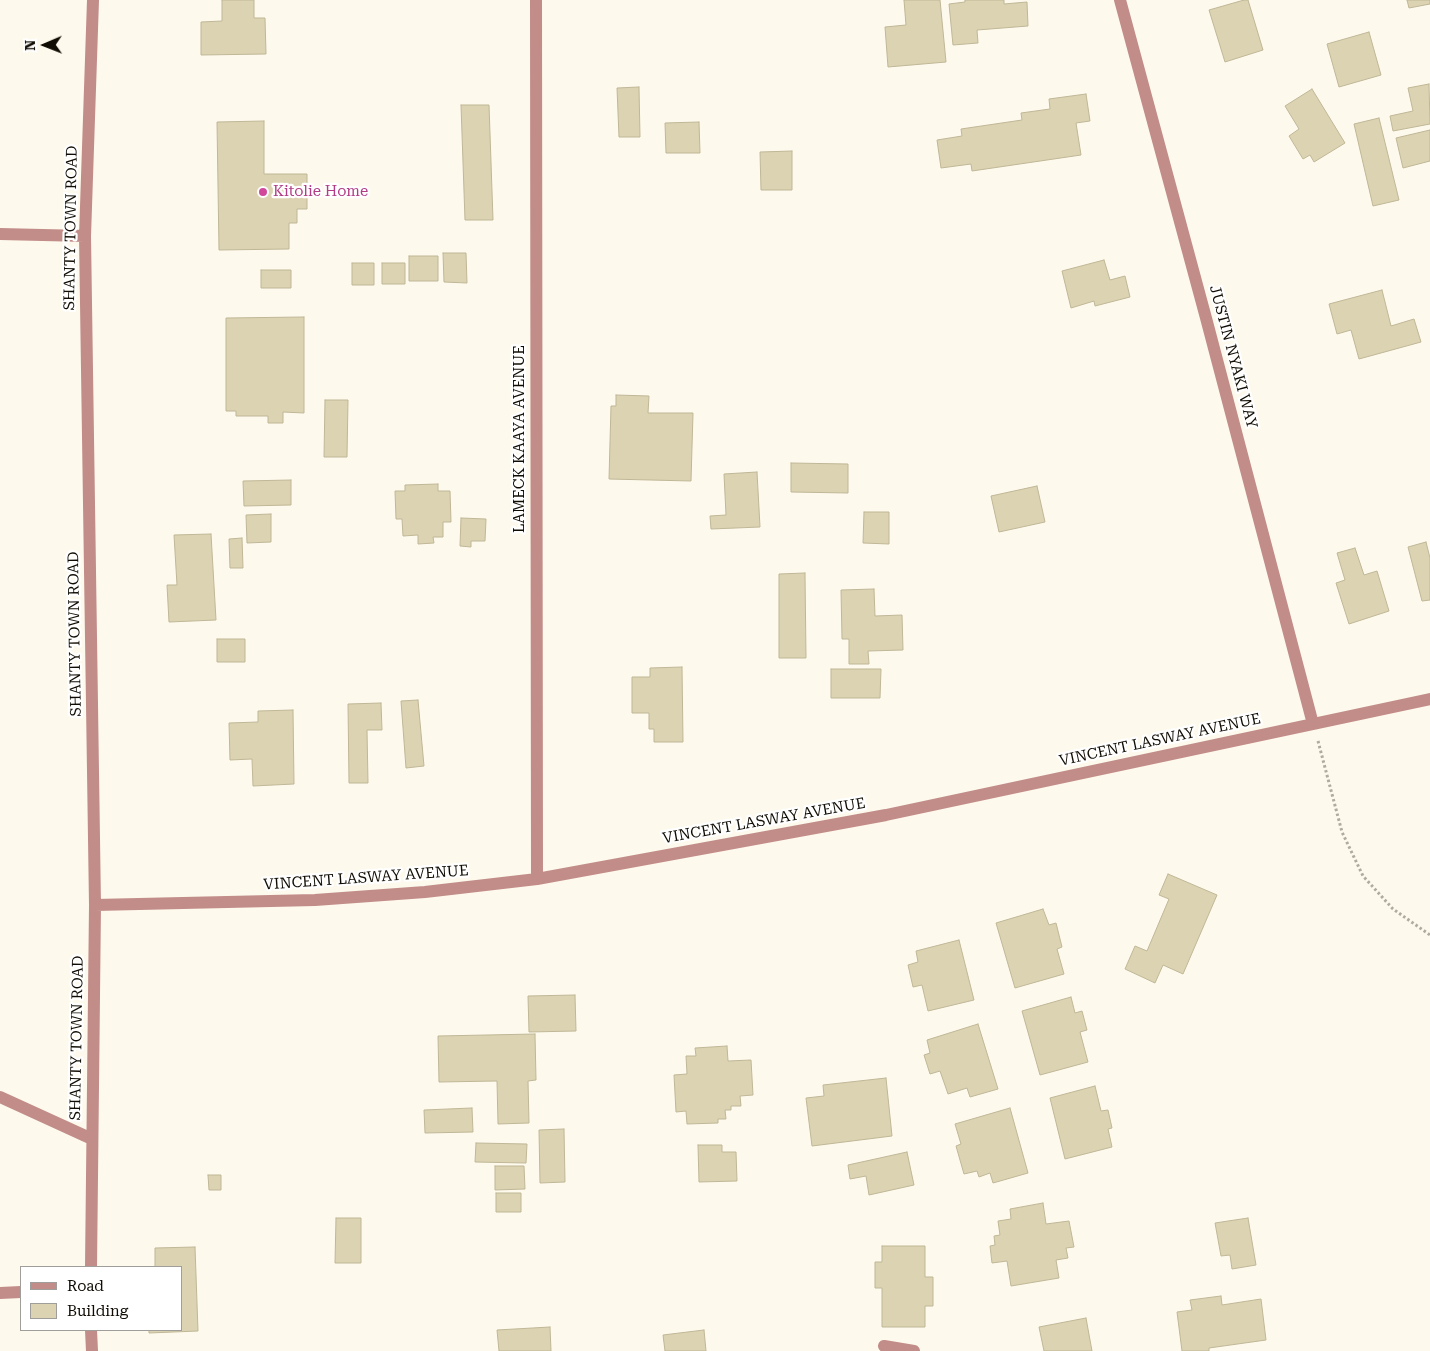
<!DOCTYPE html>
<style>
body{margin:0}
#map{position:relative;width:1430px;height:1351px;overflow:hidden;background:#fdf9ec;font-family:"Roboto Serif",serif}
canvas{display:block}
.legend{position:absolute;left:20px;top:1266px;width:162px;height:65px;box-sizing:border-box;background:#fff;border:1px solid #9f9e9a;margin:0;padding:6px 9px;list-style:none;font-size:15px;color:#100c03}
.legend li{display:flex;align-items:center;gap:10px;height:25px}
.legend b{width:25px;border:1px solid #9f9e9a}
.north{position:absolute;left:20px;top:20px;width:50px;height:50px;-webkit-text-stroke:4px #fff;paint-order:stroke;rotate:269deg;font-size:14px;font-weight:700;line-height:20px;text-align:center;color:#100c03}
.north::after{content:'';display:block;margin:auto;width:18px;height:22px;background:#100c03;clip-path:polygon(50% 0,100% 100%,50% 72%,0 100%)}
</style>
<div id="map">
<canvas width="1430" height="1351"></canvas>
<ul class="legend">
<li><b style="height:6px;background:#c28c89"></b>Road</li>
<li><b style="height:14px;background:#dcd3b2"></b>Building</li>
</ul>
<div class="north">N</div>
</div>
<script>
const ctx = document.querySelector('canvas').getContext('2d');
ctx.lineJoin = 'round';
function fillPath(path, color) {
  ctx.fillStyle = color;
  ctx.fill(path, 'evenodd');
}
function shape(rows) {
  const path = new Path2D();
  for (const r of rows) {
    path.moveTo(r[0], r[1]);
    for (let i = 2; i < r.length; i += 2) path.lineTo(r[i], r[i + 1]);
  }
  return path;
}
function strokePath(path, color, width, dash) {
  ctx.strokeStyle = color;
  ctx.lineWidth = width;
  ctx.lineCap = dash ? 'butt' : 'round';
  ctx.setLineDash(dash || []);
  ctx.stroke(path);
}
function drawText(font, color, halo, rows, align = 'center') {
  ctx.font = font + ' "Roboto Serif",serif';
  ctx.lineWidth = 4.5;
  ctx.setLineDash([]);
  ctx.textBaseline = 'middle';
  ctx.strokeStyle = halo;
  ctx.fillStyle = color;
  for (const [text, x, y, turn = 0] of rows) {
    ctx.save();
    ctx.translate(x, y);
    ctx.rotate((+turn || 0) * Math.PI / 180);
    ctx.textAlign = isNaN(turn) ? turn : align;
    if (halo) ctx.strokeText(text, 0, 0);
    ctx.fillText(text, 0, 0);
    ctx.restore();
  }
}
const building = shape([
 [222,0,254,0,254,18,265,18,266,54,201,55,201,22,222,21,222,0],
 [904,0,940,0,946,62,888,67,885,27,906,25,904,0],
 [965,0,1004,0,1004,4,1027,2,1028,26,977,30,978,43,953,45,949,4,965,2,965,0],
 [1244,0,1248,0,1263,50,1225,62,1209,10,1244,0],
 [1407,0,1430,0,1430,4,1409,8,1407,0],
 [1369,32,1381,75,1339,87,1327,44,1369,32],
 [1429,84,1430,124,1393,131,1390,116,1413,111,1408,88,1429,84],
 [639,87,640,137,619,137,617,88,639,87],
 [1312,89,1345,143,1314,162,1310,155,1303,159,1289,136,1299,129,1285,106,1312,89],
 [1086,94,1090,121,1076,123,1081,155,972,171,971,164,941,168,937,140,962,136,961,129,1022,120,1021,113,1050,109,1049,99,1086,94],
 [461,105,489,105,493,220,465,220,461,105],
 [1379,118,1399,200,1373,206,1354,124,1379,118],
 [264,121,264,174,307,174,307,209,297,209,297,223,289,223,289,249,219,250,217,122,264,121],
 [699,122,700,153,666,153,665,123,699,122],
 [1430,130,1430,161,1403,168,1396,138,1430,130],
 [792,151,792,190,761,190,760,152,792,151],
 [443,253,466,253,467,283,444,282,443,253],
 [409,256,438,256,438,281,409,281,409,256],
 [1104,260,1110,280,1125,276,1130,297,1095,306,1094,301,1071,308,1062,271,1104,260],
 [352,263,374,263,374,285,352,285,352,263],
 [382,263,405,263,405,284,382,284,382,263],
 [261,270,291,270,291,288,261,288,261,270],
 [1382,290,1391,326,1414,319,1421,342,1359,359,1351,330,1337,334,1329,304,1382,290],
 [304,317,304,413,283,412,283,423,268,423,268,416,236,416,236,411,226,411,226,318,304,317],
 [616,395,649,396,648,413,693,413,691,481,609,479,611,406,616,406,616,395],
 [325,400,348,400,347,457,324,457,325,400],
 [791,463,848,464,848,493,791,492,791,463],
 [757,472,760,527,711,529,710,516,726,515,724,474,757,472],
 [291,480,291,505,244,506,243,481,291,480],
 [438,484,438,491,450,491,451,522,443,522,443,537,433,537,434,543,418,544,418,535,403,536,402,519,396,519,395,491,405,491,405,485,438,484],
 [1037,486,1045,522,999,532,991,496,1037,486],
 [864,512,889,512,889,544,863,543,864,512],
 [271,514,271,542,247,543,246,515,271,514],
 [461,518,486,519,485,541,471,541,471,547,460,546,461,518],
 [211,534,216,620,169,622,167,585,177,585,174,535,211,534],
 [242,538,243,568,230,568,229,539,242,538],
 [1426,542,1430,558,1430,600,1422,601,1408,547,1426,542],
 [1355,548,1364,575,1377,571,1389,611,1349,624,1336,583,1345,580,1337,553,1355,548],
 [805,573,806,658,779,658,779,574,805,573],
 [874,589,875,616,902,615,903,650,868,651,869,664,849,664,849,639,842,639,841,590,874,589],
 [217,639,245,639,245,662,217,662,217,639],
 [682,667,683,742,654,742,654,729,649,729,649,713,632,713,632,677,650,677,650,668,682,667],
 [831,669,881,669,880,698,831,698,831,669],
 [418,700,424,766,406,768,401,701,418,700],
 [381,703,382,730,367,730,368,783,349,783,348,704,381,703],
 [293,710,294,784,253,786,252,759,230,760,229,723,258,722,258,711,293,710],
 [1168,874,1217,895,1183,974,1163,965,1155,983,1125,969,1135,946,1147,951,1169,899,1159,895,1168,874],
 [1043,909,1049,925,1056,923,1062,947,1057,949,1064,974,1015,988,996,923,1043,909],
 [959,940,974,1000,928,1011,922,985,913,987,908,965,918,962,916,951,959,940],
 [575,995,576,1031,529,1032,528,996,575,995],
 [1071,997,1075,1013,1082,1011,1087,1030,1080,1032,1088,1062,1040,1075,1022,1011,1071,997],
 [978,1024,998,1089,970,1097,967,1088,948,1094,940,1071,930,1074,924,1055,930,1053,927,1040,978,1024],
 [535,1034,536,1080,528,1081,529,1123,498,1124,497,1081,439,1082,438,1036,535,1034],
 [727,1046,728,1061,751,1060,753,1095,740,1096,741,1106,731,1106,731,1110,725,1110,726,1119,718,1119,718,1123,687,1124,686,1111,676,1112,674,1075,687,1074,686,1056,696,1056,695,1048,727,1046],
 [886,1078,892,1136,812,1146,806,1098,824,1096,823,1085,886,1078],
 [1095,1086,1101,1111,1108,1110,1112,1128,1108,1129,1112,1147,1065,1159,1050,1098,1095,1086],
 [472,1108,473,1132,425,1133,424,1110,472,1108],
 [1010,1108,1028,1173,993,1183,990,1173,979,1177,977,1171,964,1174,956,1146,961,1144,955,1124,1010,1108],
 [564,1129,565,1182,540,1183,539,1130,564,1129],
 [476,1143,527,1144,526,1163,475,1162,476,1143],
 [698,1145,722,1145,722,1152,736,1152,737,1181,699,1182,698,1145],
 [907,1152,914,1185,869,1195,866,1176,850,1179,848,1165,907,1152],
 [495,1166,524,1166,525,1189,495,1190,495,1166],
 [208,1175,221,1175,221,1190,209,1190,208,1175],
 [496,1193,521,1193,521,1212,496,1212,496,1193],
 [1043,1203,1046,1224,1069,1221,1074,1247,1066,1248,1068,1258,1056,1260,1059,1278,1011,1286,1007,1261,992,1263,990,1246,995,1245,994,1236,1000,1235,998,1221,1011,1219,1010,1209,1043,1203],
 [336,1218,361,1218,361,1263,335,1263,336,1218],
 [1248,1218,1256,1265,1232,1269,1230,1255,1221,1256,1215,1223,1248,1218],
 [882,1246,925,1246,925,1277,933,1277,933,1306,925,1306,925,1327,882,1327,882,1288,875,1288,875,1262,882,1262,882,1246],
 [195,1247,198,1331,149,1333,149,1330,181,1330,181,1267,155,1267,155,1248,195,1247],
 [1221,1296,1222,1305,1261,1299,1266,1340,1209,1348,1209,1351,1182,1351,1177,1312,1192,1310,1190,1300,1221,1296],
 [1086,1318,1092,1351,1044,1351,1039,1327,1086,1318],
 [550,1327,551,1351,499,1351,497,1330,550,1327],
 [704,1330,706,1351,665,1351,663,1335,704,1330]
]);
const path = shape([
 [1318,741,1342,832,1363,876,1393,909,1430,935]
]);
const street = shape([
 [536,0,537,879],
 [1120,0,1206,318,1313,724],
 [0,234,85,236],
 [95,905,315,900,425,892,537,879,886,815,1430,699],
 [0,1097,92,1139],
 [91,1267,95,905,85,236,93,0],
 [0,1293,21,1292],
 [91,1330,92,1351],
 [884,1346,914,1351]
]);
const markers = [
 [263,192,5,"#d1479c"]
];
const hotelNames = [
 ["Kitolie Home",273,192]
];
const streetNames = [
 ["SHANTY TOWN ROAD",71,228,-89],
 ["JUSTIN NYAKI WAY",1233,357,75],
 ["LAMECK KAAYA AVENUE",520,439,-90],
 ["SHANTY TOWN ROAD",75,634,-91],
 ["VINCENT LASWAY AVENUE",1160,740,-12],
 ["VINCENT LASWAY AVENUE",764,821,-10],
 ["VINCENT LASWAY AVENUE",366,878,-4],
 ["SHANTY TOWN ROAD",77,1038,-89]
];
fillPath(building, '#dcd3b2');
strokePath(building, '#c0b797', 1);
strokePath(path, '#afaba0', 3, [2.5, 2.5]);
strokePath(street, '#c28c89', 12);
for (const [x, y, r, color] of markers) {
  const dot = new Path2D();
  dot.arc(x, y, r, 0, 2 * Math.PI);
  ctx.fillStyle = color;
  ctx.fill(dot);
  strokePath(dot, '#fff', 2);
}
drawText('15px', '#b23c85', '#fff', hotelNames, 'left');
drawText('15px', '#100c03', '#fff', streetNames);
</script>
